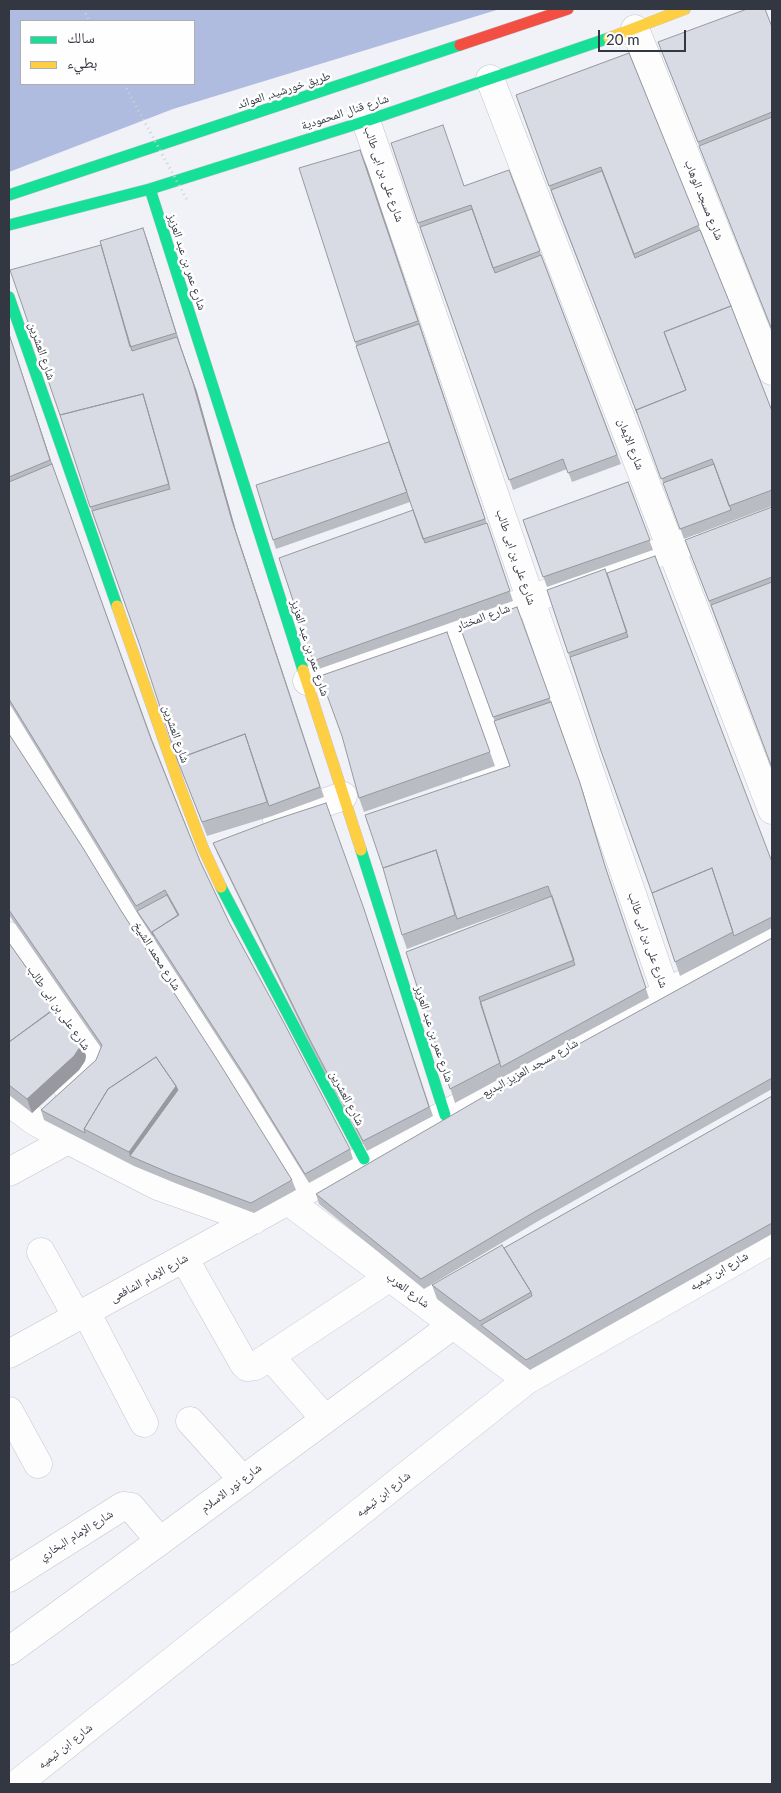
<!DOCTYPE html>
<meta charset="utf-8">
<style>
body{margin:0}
#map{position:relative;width:781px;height:1793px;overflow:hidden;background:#f0f2f8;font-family:Lato,"Noto Naskh Arabic",sans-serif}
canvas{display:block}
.frame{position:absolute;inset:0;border:10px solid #333741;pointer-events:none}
.legend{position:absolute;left:20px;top:20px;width:175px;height:65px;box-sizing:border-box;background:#fefefe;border:1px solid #adaeb2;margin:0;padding:6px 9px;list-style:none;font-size:15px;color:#333741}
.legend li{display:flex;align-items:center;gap:10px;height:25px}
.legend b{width:25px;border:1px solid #adaeb2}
.scale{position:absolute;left:598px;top:30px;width:88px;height:22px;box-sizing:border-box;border:2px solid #333741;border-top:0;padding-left:6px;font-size:15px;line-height:18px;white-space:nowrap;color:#333741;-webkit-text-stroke:4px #fefefe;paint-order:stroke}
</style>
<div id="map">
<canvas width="781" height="1793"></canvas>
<div class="frame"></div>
<ul class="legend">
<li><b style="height:6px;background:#16e098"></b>سالك</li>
<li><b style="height:6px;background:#ffcf43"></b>بطيء</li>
</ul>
<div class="scale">20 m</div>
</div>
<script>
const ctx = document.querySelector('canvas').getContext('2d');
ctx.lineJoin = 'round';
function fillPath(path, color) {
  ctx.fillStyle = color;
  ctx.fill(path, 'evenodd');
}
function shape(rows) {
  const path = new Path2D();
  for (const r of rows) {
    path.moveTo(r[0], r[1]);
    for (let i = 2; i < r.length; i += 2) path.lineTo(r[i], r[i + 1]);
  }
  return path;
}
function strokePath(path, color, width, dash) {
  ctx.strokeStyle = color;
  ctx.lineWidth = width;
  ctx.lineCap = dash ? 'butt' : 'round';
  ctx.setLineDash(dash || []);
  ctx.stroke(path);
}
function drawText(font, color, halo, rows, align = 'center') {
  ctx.font = font + ' Lato,"Noto Naskh Arabic",sans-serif';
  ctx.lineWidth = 5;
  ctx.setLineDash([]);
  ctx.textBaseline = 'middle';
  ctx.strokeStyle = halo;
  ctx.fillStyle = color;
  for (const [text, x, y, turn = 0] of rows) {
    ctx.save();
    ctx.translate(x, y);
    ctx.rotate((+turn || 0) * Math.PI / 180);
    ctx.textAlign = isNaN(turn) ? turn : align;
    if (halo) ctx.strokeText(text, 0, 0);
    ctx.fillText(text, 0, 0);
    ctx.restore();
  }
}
const water = shape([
 [9,9,500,9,173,109,9,172],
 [21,21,194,21,194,84,21,84]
]);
const path = shape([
 [83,9,90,21]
]);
const street = shape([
 [635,29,772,371],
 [490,79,772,810],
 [366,121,666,993],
 [454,627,504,773,475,783],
 [307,681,688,542],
 [9,720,304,1192],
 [277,820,343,796],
 [9,936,93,1057,93,1063,90,1069,68,1089],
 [9,1102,33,1120,68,1140,158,1186,254,1220],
 [9,1172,68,1140],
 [288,1201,527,1380],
 [41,1252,77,1317],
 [184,1258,244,1364,247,1367,255,1366,390,1277],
 [422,1301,468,1274],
 [86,1312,144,1423],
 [9,1354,772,935],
 [270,1356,325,1419],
 [9,1411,38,1464],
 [190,1421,243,1480],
 [9,1578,123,1506,131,1507,160,1541],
 [9,1651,160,1541,453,1325],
 [17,1784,527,1380,772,1240]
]);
const fast = shape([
 [150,189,303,670],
 [9,195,460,45],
 [9,225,150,189,366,121,609,38],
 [9,297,117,606],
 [361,850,445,1115],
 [221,887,364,1159]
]);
const slow = shape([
 [609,38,685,9],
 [117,606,179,784,203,848,221,887],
 [303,670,361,850]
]);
const jam = shape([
 [460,45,568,9]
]);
const pathBridge = shape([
 [124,84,187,200]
]);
const wall = shape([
 [772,27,772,331,658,42],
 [629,53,731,306,772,411,772,506,684,539,640,421,554,200,516,95],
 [360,150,513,601,316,670,313,661,413,510,410,502,276,549,273,540,389,442,355,342],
 [509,170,621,464,572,482,567,469,513,490,418,223,465,186],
 [143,228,148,242,181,347,197,392,236,531,324,797,272,816,207,836,177,759,140,646,90,507,101,245],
 [9,333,55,473,152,739,200,861,229,922,350,1149,353,1159,309,1183,249,1086,139,916,9,703],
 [628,482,653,550,547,587,523,520],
 [772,507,772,768,714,615,685,540],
 [607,574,772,862,772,928,680,976,652,893,601,751,547,590],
 [517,607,583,792,608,876,649,998,455,1103,406,952,552,896,460,929,407,949,402,935,510,766,495,722,460,627],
 [447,632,495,766,364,812,359,798],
 [9,734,292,1180,296,1190,254,1213,175,1183,134,1166,44,1120,41,1110,96,1060,101,1048,9,915],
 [213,843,367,918,433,1116,367,1151,313,1050,217,853],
 [772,938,772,1089,540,1220,424,1289,319,1204,316,1194],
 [9,943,81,1042,86,1056,85,1061,79,1070,32,1113,9,1095],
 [772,1096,772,1234,530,1370,437,1299,432,1285,504,1248]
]);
const shadedWall = shape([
 [360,150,367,167,513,601,418,321],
 [143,228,148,242,181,347,197,392,236,531,324,797,232,521,193,383,176,333],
 [9,333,55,473,155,748,50,460],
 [551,702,583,792,608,876,649,998,605,866],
 [81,1042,86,1056,85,1061,79,1070,32,1113,27,1099],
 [176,1086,181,1100,130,1156,129,1152]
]);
const building = shape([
 [747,9,765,9,772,27,772,112,698,142,658,42,747,9],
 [629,53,699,225,634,254,601,167,549,186,516,95,629,53],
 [772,117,772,330,699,146,772,117],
 [443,125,464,186,509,170,540,251,493,268,471,205,418,223,391,143,443,125],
 [360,150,418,321,355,342,299,168,360,150],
 [602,171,635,258,700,230,731,306,664,332,686,390,636,410,637,413,551,190,602,171],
 [472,209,495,273,541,255,617,455,568,473,563,459,509,480,420,227,472,209],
 [143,228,176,333,130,347,100,241,143,228],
 [101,245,132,351,177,337,193,383,232,521,320,787,269,806,245,734,177,759,140,646,92,511,170,489,143,394,60,415,10,270,101,245],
 [731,306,772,411,772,490,729,506,712,459,661,479,636,410,686,390,664,332,731,306],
 [419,324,485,519,423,539,356,346,419,324],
 [9,334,50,460,9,477,9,334],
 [143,394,169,484,90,507,60,415,143,394],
 [389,442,407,492,273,540,256,485,389,442],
 [52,464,151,739,200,861,229,922,283,1021,350,1149,305,1174,245,1076,152,932,179,915,165,890,136,906,9,699,9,482,52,464],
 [714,464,731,510,680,529,663,483,714,464],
 [628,482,650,540,543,577,523,520,628,482],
 [772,507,772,577,709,601,685,540,772,507],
 [413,510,425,543,487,523,510,591,313,661,279,558,413,510],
 [655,556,772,862,772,917,734,936,712,868,652,893,601,751,570,657,628,637,607,573,655,556],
 [605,569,627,632,568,653,547,590,605,569],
 [772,582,772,768,711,605,772,582],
 [517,607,550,698,493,717,460,627,517,607],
 [447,632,490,752,359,798,342,736,320,676,447,632],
 [551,702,580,783,605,866,646,988,501,1067,480,1002,575,965,548,886,457,919,436,850,383,868,365,815,510,766,494,721,551,702],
 [9,734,83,848,120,909,218,1061,292,1180,251,1203,172,1174,130,1156,178,1090,176,1086,156,1057,108,1089,84,1129,85,1133,41,1110,96,1060,102,1045,9,910,9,734],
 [245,734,267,802,202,822,177,759,245,734],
 [326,803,364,909,429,1107,363,1141,310,1040,213,843,274,820,326,803],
 [436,850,455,915,402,935,383,868,436,850],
 [712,868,733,932,675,962,652,893,712,868],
 [167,895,178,915,152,932,154,936,137,911,167,895],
 [552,896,574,960,479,997,500,1063,450,1089,406,952,552,896],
 [772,938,772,1078,536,1211,421,1279,316,1194,497,1089,772,938],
 [9,943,55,1008,9,1042,9,943],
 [56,1008,81,1042,80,1047,74,1056,27,1099,9,1085,9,1042,56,1008],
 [156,1057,176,1086,129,1152,84,1129,108,1089,156,1057],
 [772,1096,772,1223,526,1360,481,1325,532,1296,531,1292,504,1248,772,1096],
 [502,1245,531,1292,480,1321,432,1285,502,1245]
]);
const streetNames = [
 ["طريق خورشيد, العوائد",284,90,-18],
 ["شارع قنال المحمودية",345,112,-18],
 ["شارع على بن ابى طالب",384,174,71],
 ["شارع مسجد الوهاب",704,200,68],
 ["شارع عمر بن عبد العزيز",187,262,72],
 ["شارع العشرين",42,351,71],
 ["شارع الايمان",631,444,69],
 ["شارع على بن ابى طالب",516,557,71],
 ["شارع المختار",483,617,-20],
 ["شارع عمر بن عبد العزيز",310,648,72],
 ["شارع العشرين",176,734,71],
 ["شارع على بن ابى طالب",648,940,71],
 ["شارع محمد الشيخ",157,956,58],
 ["شارع على بن ابى طالب",59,1008,55],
 ["شارع عمر بن عبد العزيز",434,1034,72],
 ["شارع مسجد العزيز البديع",530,1068,-29],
 ["شارع العشرين",347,1098,62],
 ["شارع ابن تيميه",719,1271,-30],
 ["شارع الإمام الشافعى",149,1278,-29],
 ["شارع العرب",408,1290,37],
 ["شارع نور الاسلام",231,1488,-37],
 ["شارع ابن تيميه",383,1494,-38],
 ["شارع الإمام البخاري",76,1535,-32],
 ["شارع ابن تيميه",65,1746,-38]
];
fillPath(water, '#b0bcdf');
strokePath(street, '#c3c6ce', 29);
strokePath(fast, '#c3c6ce', 12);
strokePath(slow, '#c3c6ce', 12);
strokePath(jam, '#c3c6ce', 12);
strokePath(path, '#cfd1d3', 3, [1, 4]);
strokePath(street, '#fdfdfe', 28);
strokePath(fast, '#16e098', 11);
strokePath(slow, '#ffcf43', 11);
strokePath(jam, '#f24e42', 11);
strokePath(pathBridge, '#cfd1d3', 3, [1, 4]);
fillPath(wall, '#babcc3');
fillPath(shadedWall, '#97999f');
fillPath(building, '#d8dbe3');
strokePath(building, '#97999f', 1);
drawText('12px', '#333741', '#fefefe', streetNames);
</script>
